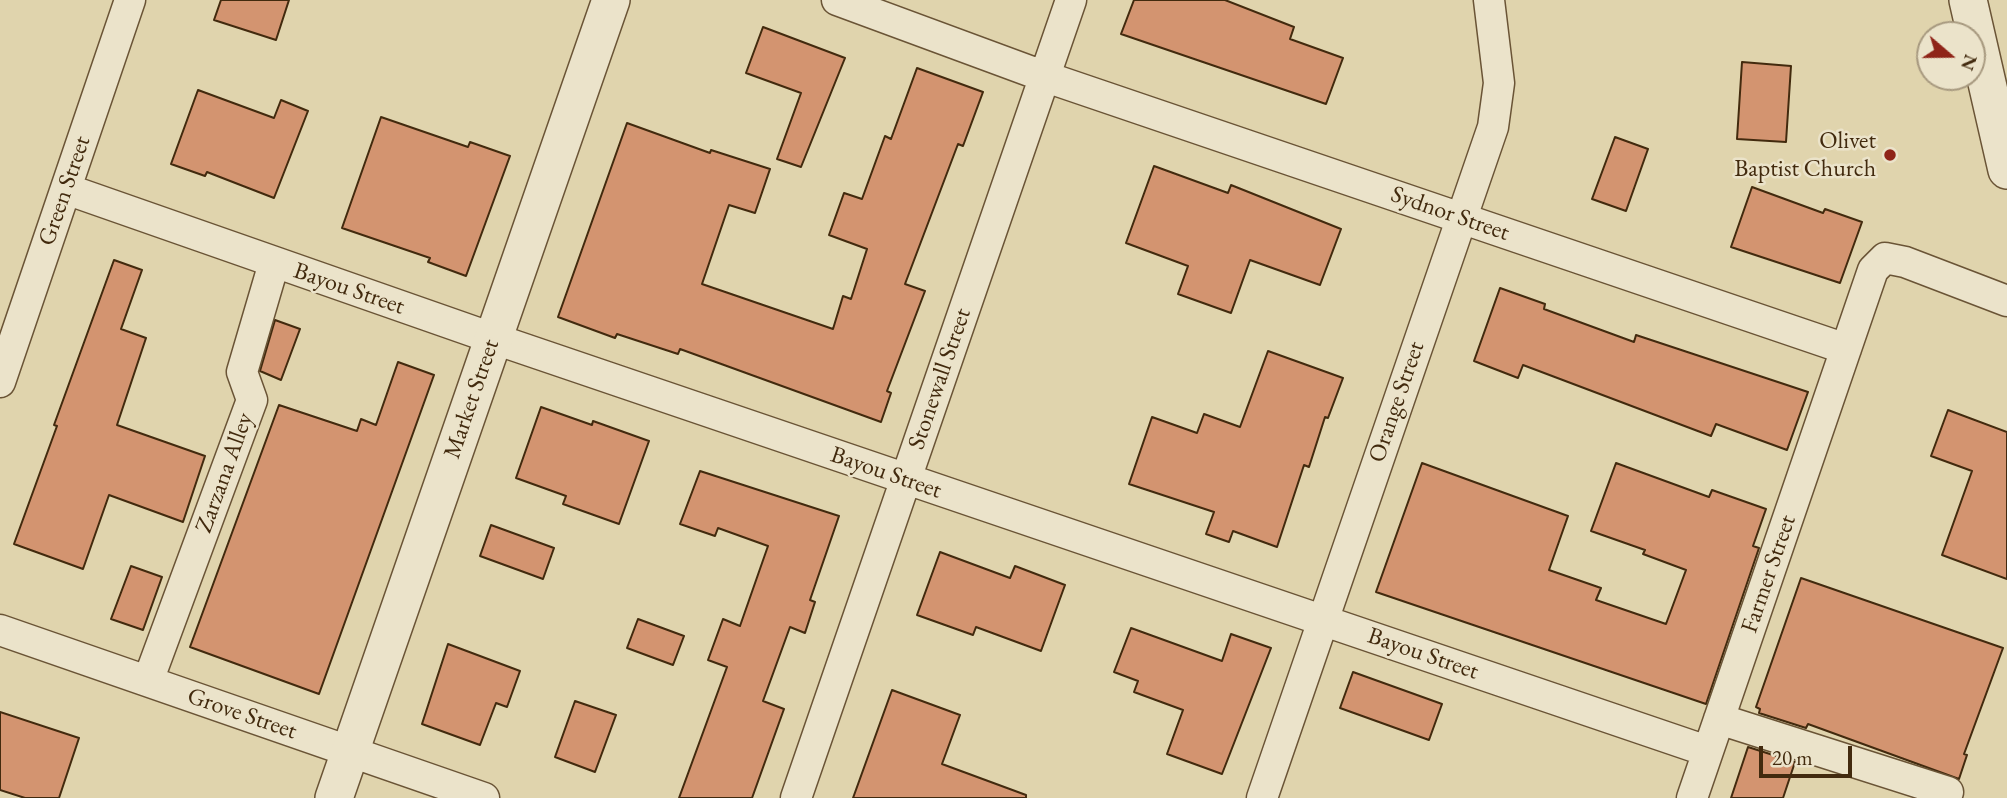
<!DOCTYPE html>
<style>
body{margin:0}
#map{position:relative;width:2007px;height:798px;overflow:hidden;background:#e0d4ad;font-family:"EB Garamond",serif}
canvas{display:block}
.north{position:absolute;left:1916px;top:21px;width:70px;height:70px;box-sizing:border-box;background:#ebe3ca;border:2px solid #a7997f;border-radius:50%;rotate:110deg;font-size:19px;font-weight:700;line-height:28px;text-align:center;color:#422a0e}
.north::after{content:'';display:block;margin:auto;width:24px;height:32px;background:#8f2418;clip-path:polygon(50% 0,100% 100%,50% 72%,0 100%)}
.scale{position:absolute;left:1759px;top:746px;width:93px;height:32px;box-sizing:border-box;border:4px solid #422a0e;border-top:0;padding-left:9px;font-size:21px;line-height:24px;white-space:nowrap;color:#422a0e;-webkit-text-stroke:5px #ebe3ca;paint-order:stroke}
</style>
<div id="map">
<canvas width="2007" height="798"></canvas>
<div class="north">N</div>
<div class="scale">20 m</div>
</div>
<script>
const ctx = document.querySelector('canvas').getContext('2d');
ctx.lineJoin = 'round';
function fillPath(path, color) {
  ctx.fillStyle = color;
  ctx.fill(path, 'evenodd');
}
function shape(rows) {
  const path = new Path2D();
  for (const r of rows) {
    path.moveTo(r[0], r[1]);
    for (let i = 2; i < r.length; i += 2) path.lineTo(r[i], r[i + 1]);
  }
  return path;
}
function strokePath(path, color, width, dash) {
  ctx.strokeStyle = color;
  ctx.lineWidth = width;
  ctx.lineCap = dash ? 'butt' : 'round';
  ctx.setLineDash(dash || []);
  ctx.stroke(path);
}
function drawText(font, color, halo, rows, align = 'center') {
  ctx.font = font + ' "EB Garamond",serif';
  ctx.lineWidth = 5;
  ctx.setLineDash([]);
  ctx.textBaseline = 'middle';
  ctx.strokeStyle = halo;
  ctx.fillStyle = color;
  for (const [text, x, y, turn = 0] of rows) {
    ctx.save();
    ctx.translate(x, y);
    ctx.rotate((+turn || 0) * Math.PI / 180);
    ctx.textAlign = isNaN(turn) ? turn : align;
    if (halo) ctx.strokeText(text, 0, 0);
    ctx.fillText(text, 0, 0);
    ctx.restore();
  }
}
const building = shape([
 [221,0,289,0,276,40,214,20,221,0],
 [1134,0,1225,0,1294,27,1290,39,1343,58,1326,104,1121,34,1134,0],
 [763,27,845,58,801,167,777,159,801,93,746,73,763,27],
 [1742,62,1791,66,1786,142,1737,139,1742,62],
 [917,68,983,92,963,146,958,144,905,284,925,291,887,391,891,393,881,422,680,349,678,354,617,334,615,338,558,317,627,123,710,153,711,150,770,169,755,213,729,205,702,284,833,329,843,296,851,299,867,249,829,235,844,193,862,199,885,136,891,139,917,68],
 [198,90,274,118,281,100,308,111,274,198,207,172,205,176,171,164,198,90],
 [381,117,468,147,470,142,510,156,466,276,428,262,430,258,342,228,381,117],
 [1615,137,1648,149,1626,211,1592,199,1615,137],
 [1154,166,1228,193,1231,185,1341,229,1320,285,1250,260,1231,313,1178,294,1188,266,1126,243,1154,166],
 [1752,187,1823,213,1825,209,1862,222,1840,283,1731,247,1752,187],
 [114,260,142,270,121,329,146,338,117,425,205,456,183,522,109,495,83,569,14,544,57,426,54,425,114,260],
 [1500,288,1545,304,1544,309,1634,342,1636,335,1808,392,1787,450,1716,424,1711,436,1523,365,1518,378,1474,361,1500,288],
 [275,320,300,329,281,380,260,371,275,320],
 [1268,351,1343,378,1328,418,1325,417,1309,467,1304,465,1277,547,1233,531,1229,542,1206,534,1214,512,1129,484,1152,417,1197,433,1204,414,1240,427,1268,351],
 [398,362,434,375,319,694,190,647,279,405,357,431,361,419,376,425,398,362],
 [541,407,592,425,593,421,649,441,619,524,563,504,566,496,516,478,541,407],
 [1948,410,2007,432,2007,579,1942,555,1972,471,1931,456,1948,410],
 [1422,463,1568,516,1549,570,1601,588,1596,600,1666,624,1686,570,1643,554,1645,550,1591,531,1616,463,1709,497,1712,490,1766,509,1753,546,1759,548,1706,704,1376,592,1422,463],
 [700,471,839,516,810,600,815,602,805,633,790,627,763,701,784,709,752,798,679,798,727,667,708,660,723,619,740,626,768,546,718,528,715,536,680,524,700,471],
 [491,525,554,548,543,579,480,556,491,525],
 [940,552,1010,578,1015,566,1065,585,1041,651,976,627,973,635,917,615,940,552],
 [131,566,162,577,143,630,111,619,131,566],
 [1801,578,2003,648,1964,754,1967,755,1959,779,1808,724,1806,728,1759,713,1760,709,1756,707,1801,578],
 [638,619,684,636,673,665,627,648,638,619],
 [1131,628,1222,661,1231,634,1271,648,1222,774,1167,754,1183,710,1134,692,1138,681,1114,672,1131,628],
 [448,644,520,671,507,707,496,703,480,745,422,724,448,644],
 [1353,672,1442,704,1429,740,1340,708,1353,672],
 [892,690,960,715,942,764,1026,795,1026,798,853,798,892,690],
 [575,701,616,715,595,772,555,757,575,701],
 [0,712,79,738,59,798,25,798,0,790,0,712],
 [1748,747,1795,762,1783,798,1731,798,1748,747]
]);
const minor = shape([
 [837,0,1043,76,1846,349],
 [66,189,492,338,1707,751],
 [0,382,130,0],
 [0,630,484,798],
 [148,681,252,400,242,372,274,263],
 [1719,719,1948,792],
 [796,798,1071,0],
 [1262,798,1493,127,1499,83,1489,0],
 [1692,798,1873,270,1885,258,1905,262,2007,301]
]);
const tertiary = shape([
 [1968,0,2007,170],
 [334,798,611,0]
]);
const markers = [
 [1890,155,7,"#8f2418"]
];
const poiNames = [
 ["Olivet",1876,141],
 ["Baptist Church",1876,169]
];
const streetNames = [
 ["Green Street",65,191,-71],
 ["Sydnor Street",1450,214,19],
 ["Bayou Street",349,289,19],
 ["Stonewall Street",940,379,-71],
 ["Market Street",472,399,-71],
 ["Orange Street",1397,402,-71],
 ["Zarzana Alley",225,473,-70],
 ["Bayou Street",886,473,19],
 ["Farmer Street",1769,574,-71],
 ["Bayou Street",1423,654,19],
 ["Grove Street",242,714,19]
];
fillPath(building, '#d39470');
strokePath(building, '#422a0e', 2);
strokePath(minor, '#6a5436', 33);
strokePath(tertiary, '#6a5436', 40);
strokePath(minor, '#ebe3ca', 30);
strokePath(tertiary, '#ebe3ca', 37);
for (const [x, y, r, color] of markers) {
  const dot = new Path2D();
  dot.arc(x, y, r, 0, 2 * Math.PI);
  ctx.fillStyle = color;
  ctx.fill(dot);
  strokePath(dot, '#ebe3ca', 2.5);
}
drawText('24px', '#422a0e', '#ebe3ca', poiNames, 'right');
drawText('24px', '#422a0e', '#ebe3ca', streetNames);
</script>
